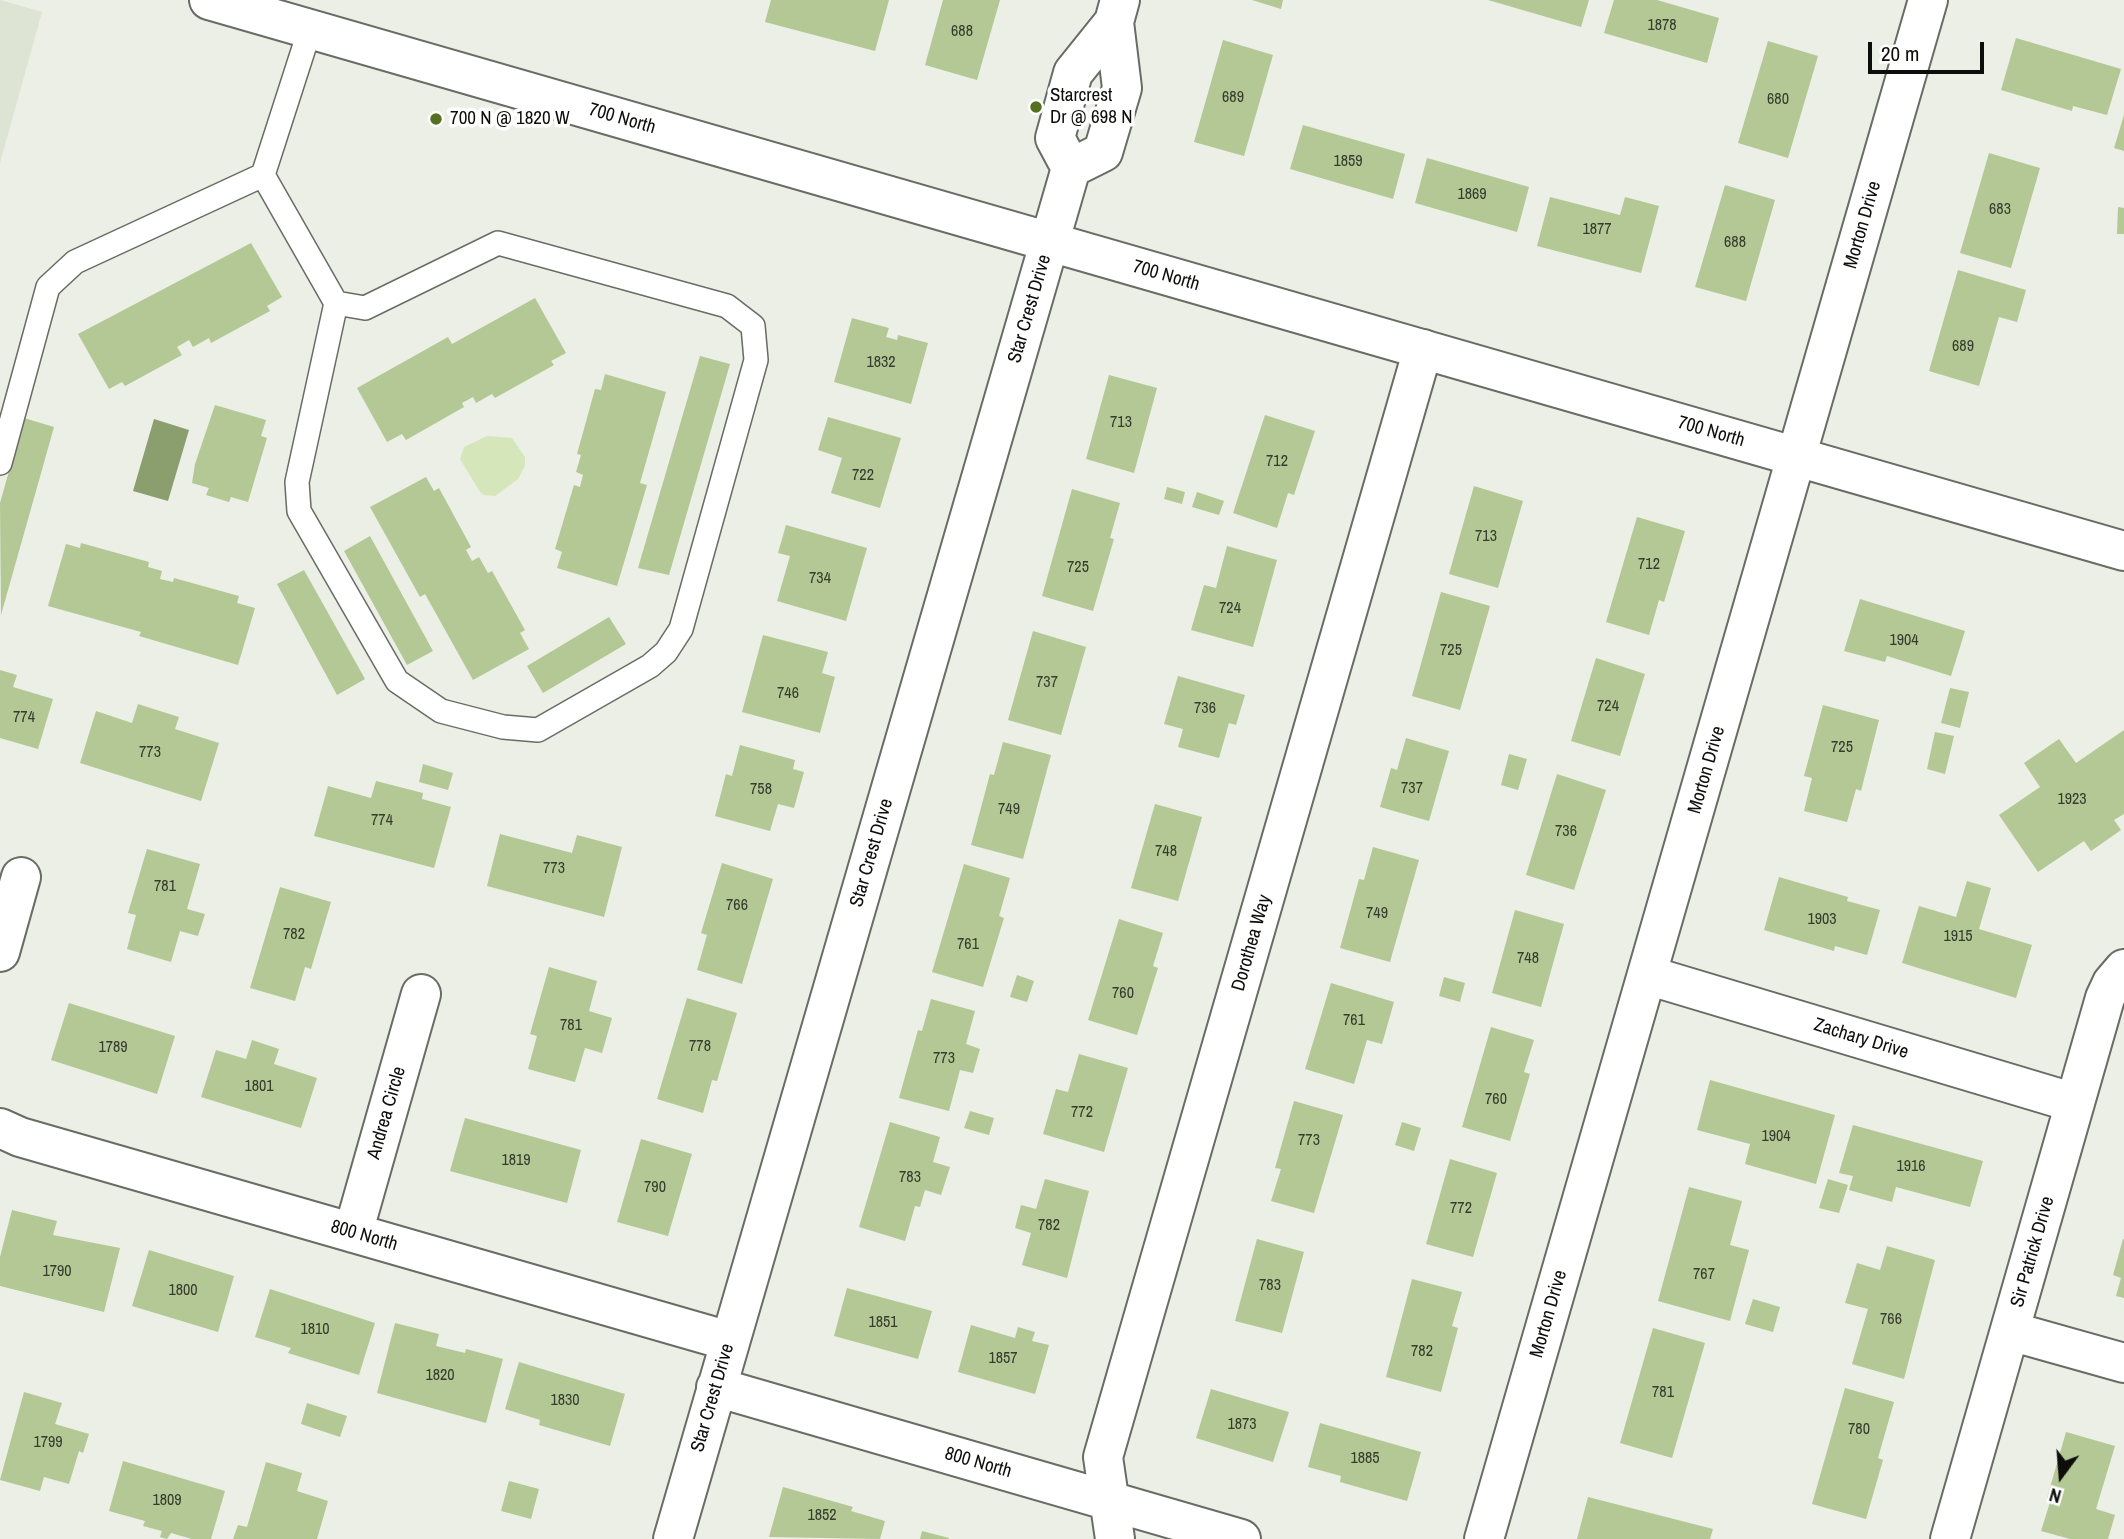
<!DOCTYPE html>
<style>
body{margin:0}
#map{position:relative;width:2124px;height:1539px;overflow:hidden;background:#ebefe6;font-family:"Archivo Narrow",sans-serif}
canvas{display:block}
.north{position:absolute;left:2026px;top:1441px;width:70px;height:70px;-webkit-text-stroke:5px #fff;paint-order:stroke;rotate:196deg;font-size:19px;font-weight:700;line-height:28px;text-align:center;color:#0d0e0c}
.north::after{content:'';display:block;margin:auto;width:24px;height:32px;background:#0d0e0c;clip-path:polygon(50% 0,100% 100%,50% 72%,0 100%)}
.scale{position:absolute;left:1868px;top:42px;width:116px;height:32px;box-sizing:border-box;border:4px solid #0d0e0c;border-top:0;padding-left:9px;font-size:21px;line-height:24px;white-space:nowrap;color:#0d0e0c;-webkit-text-stroke:5px #fff;paint-order:stroke}
</style>
<div id="map">
<canvas width="2124" height="1539"></canvas>
<div class="north">N</div>
<div class="scale">20 m</div>
</div>
<script>
const ctx = document.querySelector('canvas').getContext('2d');
ctx.lineJoin = 'round';
function fillPath(path, color) {
  ctx.fillStyle = color;
  ctx.fill(path, 'evenodd');
}
function shape(rows) {
  const path = new Path2D();
  for (const r of rows) {
    path.moveTo(r[0], r[1]);
    for (let i = 2; i < r.length; i += 2) path.lineTo(r[i], r[i + 1]);
  }
  return path;
}
function strokePath(path, color, width, dash) {
  ctx.strokeStyle = color;
  ctx.lineWidth = width;
  ctx.lineCap = dash ? 'butt' : 'round';
  ctx.setLineDash(dash || []);
  ctx.stroke(path);
}
function drawText(font, color, halo, rows, align = 'center') {
  ctx.font = font + ' "Archivo Narrow",sans-serif';
  ctx.lineWidth = 7;
  ctx.setLineDash([]);
  ctx.textBaseline = 'middle';
  ctx.strokeStyle = halo;
  ctx.fillStyle = color;
  for (const [text, x, y, turn = 0] of rows) {
    ctx.save();
    ctx.translate(x, y);
    ctx.rotate((+turn || 0) * Math.PI / 180);
    ctx.textAlign = isNaN(turn) ? turn : align;
    if (halo) ctx.strokeText(text, 0, 0);
    ctx.fillText(text, 0, 0);
    ctx.restore();
  }
}
const built = shape([
 [0,0,42,12,0,163]
]);
const green = shape([
 [487,436,512,438,525,457,525,466,518,479,495,496,484,495,480,492,460,459,464,447]
]);
const water = shape([
 [154,419,189,430,168,501,133,491]
]);
const building = shape([
 [771,0,889,0,875,51,765,22],
 [943,0,1000,0,977,80,925,65],
 [1252,0,1283,0,1281,9],
 [1488,0,1589,0,1581,27],
 [1614,0,1657,0,1719,18,1707,63,1604,33],
 [2016,38,2121,69,2107,115,2073,106,2072,111,2001,90],
 [1223,40,1273,55,1244,156,1194,142],
 [1768,41,1818,56,1788,158,1738,143],
 [2124,115,2124,151,2114,148],
 [1303,125,1405,154,1393,199,1290,169],
 [1989,153,2040,168,2011,268,1960,253],
 [1427,158,1529,187,1517,232,1415,203],
 [1725,185,1775,200,1746,301,1695,287],
 [1550,197,1620,215,1625,197,1659,206,1641,273,1537,246],
 [2118,207,2124,208,2124,234,2117,234],
 [251,243,282,297,267,306,270,311,211,343,209,338,193,347,189,340,177,347,182,355,125,386,122,382,109,389,78,334],
 [1958,270,2026,290,2017,322,1999,317,1979,386,1929,371],
 [535,298,566,353,551,361,554,365,495,398,492,394,476,403,473,397,462,403,464,407,406,440,402,434,387,442,357,388,448,337,452,344],
 [852,318,889,328,886,337,897,340,898,335,928,343,911,404,834,382],
 [700,356,730,364,669,575,638,568],
 [605,374,666,392,640,483,647,485,617,586,557,568,562,552,555,549,574,485,580,487,583,475,576,472,581,455,577,454,595,389,601,390],
 [1109,375,1157,388,1134,473,1086,459],
 [215,405,266,420,261,436,267,438,248,502,231,497,229,502,206,495,209,488,192,483,195,464],
 [1265,415,1315,431,1294,495,1288,493,1277,528,1233,513],
 [828,417,901,438,880,508,831,493,842,458,818,450],
 [24,418,54,427,1,615,0,503],
 [426,477,434,491,439,488,471,547,466,550,472,561,479,557,488,573,492,571,525,630,520,633,529,649,473,680,425,594,420,597,370,507],
 [1474,486,1523,501,1498,588,1449,574],
 [1167,487,1185,492,1182,504,1164,499],
 [1072,489,1120,503,1110,538,1114,539,1093,611,1042,596],
 [1197,492,1224,501,1219,515,1192,507],
 [1637,517,1685,531,1664,602,1659,600,1649,635,1606,622],
 [786,525,867,548,846,621,777,601,790,556,778,553],
 [370,536,433,651,407,665,344,551],
 [81,543,149,562,148,567,162,571,160,579,173,582,174,578,239,596,237,603,255,608,238,665,139,636,141,632,48,606,66,544,80,548],
 [1227,546,1277,560,1253,647,1191,630,1204,585,1216,588],
 [304,570,365,679,337,695,277,584],
 [1441,592,1490,606,1460,710,1412,696],
 [1860,599,1965,631,1951,676,1887,656,1885,662,1844,651],
 [609,617,626,644,543,693,527,666],
 [1033,631,1086,647,1061,735,1008,720],
 [763,635,828,652,822,673,835,677,820,733,742,712],
 [1596,658,1645,674,1620,756,1571,741],
 [0,670,17,675,13,687,53,699,38,749,0,738],
 [1178,676,1245,695,1236,725,1229,723,1219,758,1178,747,1183,729,1164,724],
 [1950,688,1969,692,1960,728,1941,723],
 [138,704,179,717,175,729,219,743,201,801,80,763,96,711,132,723],
 [1823,705,1879,720,1861,791,1856,789,1847,822,1804,811,1812,778,1804,776],
 [2124,730,2124,814,2114,820,2121,830,2091,851,2084,841,2038,872,1999,815,2040,787,2024,763,2059,739,2076,763],
 [1935,732,1954,736,1945,774,1927,769],
 [1406,738,1449,751,1429,821,1380,807,1391,768,1397,770],
 [1003,742,1051,755,1023,859,971,845,990,774,994,775],
 [740,745,795,760,793,769,804,772,794,808,778,804,770,831,715,816,726,774,732,776],
 [1509,754,1527,759,1518,790,1501,785],
 [423,764,453,773,448,790,419,782],
 [1557,774,1606,790,1574,890,1526,875],
 [376,781,423,793,422,799,451,807,434,868,314,836,328,786,371,798],
 [1155,804,1202,817,1178,901,1131,888],
 [500,834,572,853,577,835,622,847,604,917,487,886],
 [1373,847,1419,860,1390,962,1340,948,1359,879,1364,880],
 [147,849,200,864,187,909,205,914,198,936,180,931,171,962,127,949,136,915,128,913],
 [722,863,773,879,742,984,697,970,707,935,701,933],
 [964,864,1010,878,999,916,1004,918,983,987,932,972],
 [1779,877,1848,897,1847,901,1880,910,1867,955,1835,946,1834,951,1764,930],
 [1967,881,1991,888,1979,929,2032,945,2016,998,1902,963,1919,906,1956,917],
 [280,887,331,902,311,969,305,967,295,1001,250,988],
 [1515,910,1564,924,1541,1007,1492,993],
 [1119,919,1163,933,1153,966,1158,968,1137,1035,1088,1020],
 [549,967,597,981,589,1011,612,1018,602,1053,585,1048,575,1082,528,1069,537,1036,530,1034],
 [1017,975,1034,981,1027,1002,1010,997],
 [1444,977,1465,983,1460,1002,1439,996],
 [1331,983,1394,1002,1382,1044,1367,1040,1354,1084,1305,1069],
 [687,998,737,1013,717,1081,712,1080,703,1113,657,1099],
 [931,999,975,1011,966,1044,980,1049,973,1073,960,1070,949,1111,899,1098,918,1030,922,1031],
 [69,1003,175,1036,157,1094,51,1060],
 [1491,1027,1534,1040,1524,1072,1530,1074,1510,1141,1462,1127],
 [252,1040,279,1049,274,1064,317,1078,301,1128,201,1097,216,1050,246,1059],
 [1079,1054,1128,1068,1104,1152,1043,1134,1056,1089,1068,1092],
 [1710,1080,1835,1115,1816,1184,1745,1164,1750,1144,1697,1130],
 [1294,1101,1343,1115,1314,1213,1271,1201,1281,1169,1275,1168],
 [970,1111,994,1118,989,1135,964,1128],
 [465,1118,581,1150,567,1203,450,1171],
 [890,1122,940,1137,933,1162,950,1167,941,1195,925,1190,920,1207,915,1206,905,1241,859,1227],
 [1402,1122,1421,1128,1414,1151,1395,1145],
 [1853,1125,1983,1161,1970,1207,1896,1187,1892,1202,1849,1190,1853,1176,1839,1173],
 [641,1139,692,1154,668,1236,617,1222],
 [1450,1159,1497,1173,1473,1257,1426,1244],
 [1045,1179,1089,1191,1067,1278,1022,1265,1031,1233,1015,1228,1021,1205,1036,1209],
 [1828,1179,1848,1185,1839,1213,1819,1208],
 [1689,1187,1742,1201,1730,1245,1749,1250,1730,1321,1658,1301],
 [12,1210,57,1221,53,1235,120,1248,104,1312,0,1286,0,1257],
 [1257,1239,1304,1252,1282,1333,1235,1321],
 [2123,1239,2124,1239,2124,1298,2116,1296,2121,1278,2113,1275],
 [1887,1246,1935,1260,1904,1379,1852,1364,1868,1309,1845,1303,1857,1263,1880,1270],
 [149,1250,234,1276,218,1332,132,1306],
 [1412,1279,1462,1292,1452,1326,1458,1328,1441,1392,1386,1377],
 [847,1288,932,1311,918,1359,834,1336],
 [270,1289,375,1323,359,1375,288,1353,291,1348,255,1337],
 [1753,1299,1780,1307,1773,1332,1745,1324],
 [395,1323,439,1334,436,1346,465,1353,466,1349,503,1359,486,1423,377,1393],
 [971,1325,1015,1338,1018,1327,1035,1332,1032,1341,1049,1345,1035,1394,958,1372],
 [1653,1328,1705,1343,1672,1458,1620,1443],
 [519,1362,625,1394,610,1446,539,1425,540,1420,505,1409],
 [1845,1388,1894,1402,1878,1458,1883,1460,1866,1519,1812,1504],
 [1211,1389,1289,1412,1273,1462,1196,1438],
 [24,1392,62,1403,55,1424,89,1434,83,1453,79,1451,69,1484,44,1477,40,1491,0,1480],
 [307,1403,347,1416,340,1437,301,1424],
 [1320,1423,1421,1452,1407,1501,1340,1482,1341,1476,1308,1467],
 [2066,1432,2115,1446,2096,1509,2115,1515,2108,1539,2070,1539,2041,1531,2051,1499,2047,1498],
 [123,1461,225,1491,211,1539,192,1539,171,1533,167,1539,160,1537,162,1531,143,1526,145,1521,109,1511],
 [266,1462,302,1473,297,1491,328,1501,317,1539,233,1539,238,1525,247,1527],
 [509,1481,539,1489,531,1519,501,1511],
 [783,1487,853,1507,851,1511,885,1521,880,1539,769,1537],
 [1588,1497,1713,1529,1710,1539,1577,1539],
 [922,1531,949,1538,949,1539,920,1539]
]);
const service = shape([
 [310,29,263,175,336,303,365,308,498,243,727,306,753,326,756,360,681,629,666,652,650,666,538,730,503,727,441,711,397,681,299,511,297,482,336,303],
 [0,463,48,287,75,262,263,175]
]);
const minor = shape([
 [1071,168,1103,152,1122,88,1114,22],
 [0,952,21,877],
 [1647,975,2075,1103],
 [0,1128,20,1137,729,1341],
 [353,1233,421,994],
 [2010,1331,2124,1363],
 [716,1387,1241,1539],
 [673,1539,1071,168,1055,138,1073,73,1114,22,1120,0],
 [1115,1539,1103,1457,1423,349],
 [1484,1539,1928,0],
 [1950,1539,2105,998,2112,983,2124,969]
]);
const primary = shape([
 [209,0,2124,551]
]);
const markers = [
 [1036,107,7,"#567022"],
 [436,119,7,"#567022"]
];
const numberNames = [
 ["1878",1662,26],
 ["688",962,32],
 ["689",1233,98],
 ["680",1778,100],
 ["1859",1348,162],
 ["1869",1472,195],
 ["683",2000,210],
 ["1877",1597,230],
 ["688",1735,243],
 ["689",1963,347],
 ["1832",881,363],
 ["713",1121,423],
 ["712",1277,462],
 ["722",863,476],
 ["713",1486,537],
 ["712",1649,565],
 ["725",1078,568],
 ["734",820,579],
 ["724",1230,609],
 ["1904",1904,641],
 ["725",1451,651],
 ["737",1047,683],
 ["746",788,694],
 ["724",1608,707],
 ["736",1205,709],
 ["774",24,718],
 ["725",1842,748],
 ["773",150,753],
 ["737",1412,789],
 ["758",761,790],
 ["1923",2072,800],
 ["749",1009,810],
 ["774",382,821],
 ["736",1566,832],
 ["748",1166,852],
 ["773",554,869],
 ["781",165,887],
 ["766",737,906],
 ["749",1377,914],
 ["1903",1822,920],
 ["782",294,935],
 ["1915",1958,937],
 ["761",968,945],
 ["748",1528,959],
 ["760",1123,994],
 ["761",1354,1021],
 ["781",571,1026],
 ["778",700,1047],
 ["1789",113,1048],
 ["773",944,1059],
 ["1801",259,1087],
 ["760",1496,1100],
 ["772",1082,1113],
 ["1904",1776,1137],
 ["773",1309,1141],
 ["1819",516,1161],
 ["1916",1911,1167],
 ["783",910,1178],
 ["790",655,1188],
 ["772",1461,1209],
 ["782",1049,1226],
 ["1790",57,1272],
 ["767",1704,1275],
 ["783",1270,1286],
 ["1800",183,1291],
 ["766",1891,1320],
 ["1851",883,1323],
 ["1810",315,1330],
 ["782",1422,1352],
 ["1857",1003,1359],
 ["1820",440,1376],
 ["781",1663,1393],
 ["1830",565,1401],
 ["1873",1242,1425],
 ["780",1859,1430],
 ["1799",48,1443],
 ["1885",1365,1459],
 ["1809",167,1501],
 ["1852",822,1516]
];
const poiNames = [
 ["Starcrest",1050,96],
 ["Dr @ 698 N",1050,118],
 ["700 N @ 1820 W",450,119]
];
const streetNames = [
 ["700 North",622,119,16],
 ["Morton Drive",1863,225,-74],
 ["700 North",1166,276,16],
 ["Star Crest Drive",1030,309,-74],
 ["700 North",1711,432,16],
 ["Morton Drive",1707,770,-74],
 ["Star Crest Drive",872,853,-74],
 ["Dorothea Way",1252,943,-74],
 ["Zachary Drive",1861,1039,17],
 ["Andrea Circle",387,1113,-74],
 ["800 North",364,1236,16],
 ["Sir Patrick Drive",2033,1252,-74],
 ["Morton Drive",1549,1314,-74],
 ["Star Crest Drive",713,1398,-74],
 ["800 North",978,1463,16]
];
fillPath(built, '#dde4d4');
fillPath(green, '#d5e7ba');
fillPath(water, '#8b9e6d');
fillPath(building, '#b3c894');
strokePath(service, '#696c65', 26);
strokePath(minor, '#696c65', 42);
strokePath(primary, '#696c65', 42);
strokePath(service, '#fff', 23);
strokePath(minor, '#fff', 38);
strokePath(primary, '#fff', 38);
for (const [x, y, r, color] of markers) {
  const dot = new Path2D();
  dot.arc(x, y, r, 0, 2 * Math.PI);
  ctx.fillStyle = color;
  ctx.fill(dot);
  strokePath(dot, '#fff', 2.5);
}
drawText('16px', '#363c2e', null, numberNames);
drawText('19px', '#0d0e0c', '#fff', poiNames, 'left');
drawText('19px', '#0d0e0c', '#fff', streetNames);
</script>
